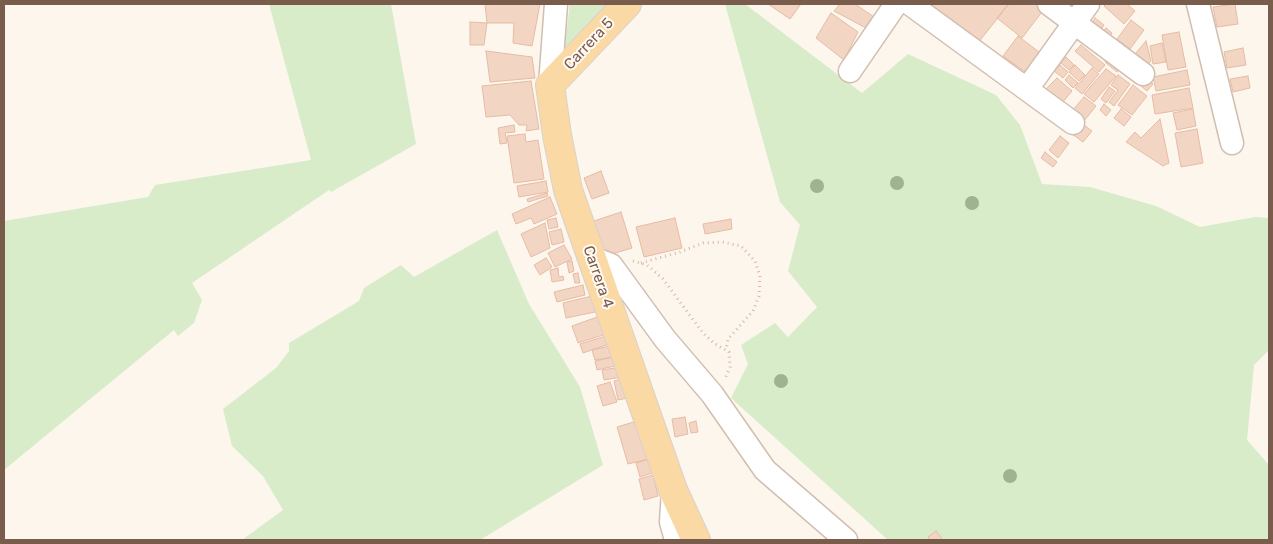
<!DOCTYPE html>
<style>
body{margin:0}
#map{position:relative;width:1273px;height:544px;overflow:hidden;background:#fdf6ec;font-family:Rubik,sans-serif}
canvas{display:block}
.frame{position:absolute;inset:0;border:5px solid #7a5c4d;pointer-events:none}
</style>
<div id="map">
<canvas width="1273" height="544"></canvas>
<div class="frame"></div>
</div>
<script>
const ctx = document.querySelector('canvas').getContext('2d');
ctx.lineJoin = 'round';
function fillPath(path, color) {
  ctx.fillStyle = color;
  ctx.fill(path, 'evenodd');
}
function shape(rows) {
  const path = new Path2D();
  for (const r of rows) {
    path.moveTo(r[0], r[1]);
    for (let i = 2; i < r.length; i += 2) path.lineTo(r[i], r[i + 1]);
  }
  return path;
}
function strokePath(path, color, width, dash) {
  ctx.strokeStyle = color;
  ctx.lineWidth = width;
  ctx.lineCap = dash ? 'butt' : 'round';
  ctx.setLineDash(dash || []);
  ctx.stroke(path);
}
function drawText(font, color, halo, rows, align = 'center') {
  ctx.font = font + ' Rubik,sans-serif';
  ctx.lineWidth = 4;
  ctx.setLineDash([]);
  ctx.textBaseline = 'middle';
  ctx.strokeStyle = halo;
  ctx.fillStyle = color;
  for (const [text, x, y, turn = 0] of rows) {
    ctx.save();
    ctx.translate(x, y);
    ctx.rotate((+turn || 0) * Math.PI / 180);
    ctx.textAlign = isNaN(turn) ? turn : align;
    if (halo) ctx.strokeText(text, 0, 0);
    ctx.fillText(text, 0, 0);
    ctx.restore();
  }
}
const green = shape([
 [269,4,391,4,416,144,331,192,329,190,192,283,202,300,194,323,178,336,174,330,4,470,4,221,148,197,155,185,311,160],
 [570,4,610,4,564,50],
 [725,4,745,4,862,93,908,54,996,95,1020,125,1042,184,1090,187,1156,206,1200,227,1255,217,1269,218,1269,350,1254,365,1247,440,1269,465,1269,540,888,540,731,398,748,364,741,345,775,323,788,337,817,307,788,271,800,225,780,202],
 [497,230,529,304,580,387,603,465,480,540,242,540,283,510,263,476,232,446,223,409,276,368,289,351,289,343,359,301,364,288,401,265,414,277]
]);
const building = shape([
 [485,4,540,4,532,46,513,43,514,23,487,23,485,4],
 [768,4,801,4,790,19,768,4],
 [840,4,855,4,874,17,866,28,834,11,840,4],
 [916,4,1009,4,977,44,916,4],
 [1008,4,1040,4,1045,8,1022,38,997,18,1008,4],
 [1106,4,1127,4,1135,11,1124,24,1104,6,1106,4],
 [1235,4,1238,24,1217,27,1213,7,1235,4],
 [831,13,858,32,844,60,816,38,831,13],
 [1095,18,1104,25,1100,31,1091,25,1095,18],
 [1131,20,1144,30,1130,49,1117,39,1131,20],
 [470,22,487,23,484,45,470,45,470,22],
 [1106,28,1112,33,1109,38,1102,33,1106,28],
 [1179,32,1186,67,1168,70,1162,35,1179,32],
 [1018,36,1043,55,1028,74,1003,56,1018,36],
 [1146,41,1151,61,1142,69,1130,60,1146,41],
 [1162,43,1166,62,1153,64,1150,46,1162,43],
 [1081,45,1105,65,1099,72,1075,51,1081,45],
 [1243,48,1246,65,1227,68,1224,52,1243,48],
 [486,51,532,57,535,78,490,82,486,51],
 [1111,54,1124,63,1117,72,1105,62,1111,54],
 [1066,57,1074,65,1069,70,1061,63,1066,57],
 [1060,65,1068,72,1063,78,1054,71,1060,65],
 [1075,65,1085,75,1079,81,1069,72,1075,65],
 [1092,68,1099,74,1082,94,1075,88,1092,68],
 [1106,69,1116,76,1094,102,1084,94,1106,69],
 [1187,70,1190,85,1156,91,1153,77,1187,70],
 [1069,75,1078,83,1073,88,1065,80,1069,75],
 [1118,75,1130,84,1114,106,1109,102,1118,90,1111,85,1118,75],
 [1141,75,1153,84,1147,91,1136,82,1141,75],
 [1248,76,1250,88,1233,92,1230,79,1248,76],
 [1057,78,1072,91,1062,103,1046,89,1057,78],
 [531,81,539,129,526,131,527,125,519,125,510,115,486,117,482,86,531,81],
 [1133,85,1147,96,1132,115,1118,105,1133,85],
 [1109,87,1115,91,1106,103,1101,99,1109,87],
 [1189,88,1193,108,1155,114,1152,95,1189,88],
 [1084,97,1096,106,1084,121,1072,111,1084,97],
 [1104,104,1111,110,1106,116,1100,110,1104,104],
 [1121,109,1131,117,1124,126,1114,118,1121,109],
 [1193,109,1196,126,1177,130,1173,113,1193,109],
 [1160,119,1169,163,1163,166,1126,142,1135,132,1141,138,1160,119],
 [1080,122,1092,131,1083,142,1071,133,1080,122],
 [514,125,515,132,505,133,507,143,500,144,498,128,514,125],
 [1197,129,1203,163,1181,167,1175,133,1197,129],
 [525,134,526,142,538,140,544,179,514,183,507,136,525,134],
 [1060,136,1069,143,1058,158,1049,150,1060,136],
 [1045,152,1057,162,1053,167,1041,158,1045,152],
 [601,171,609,193,592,199,584,178,601,171],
 [546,181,548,192,519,197,517,186,546,181],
 [547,193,548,196,528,202,527,199,547,193],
 [550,197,557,214,534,224,531,218,516,224,512,214,550,197],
 [621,212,632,248,602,257,591,222,621,212],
 [556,218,558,227,549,229,547,220,556,218],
 [675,218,682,248,644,257,636,227,675,218],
 [731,219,732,229,705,234,703,224,731,219],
 [545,223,550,248,531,257,521,234,545,223],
 [561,229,564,242,552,245,549,232,561,229],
 [564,245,572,259,555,267,548,253,564,245],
 [546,258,552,267,540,275,534,265,546,258],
 [572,261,574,271,569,273,567,262,572,261],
 [558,268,559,277,563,276,564,280,552,282,550,270,558,268],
 [578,273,580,283,575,283,573,274,578,273],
 [583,285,585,295,557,302,554,292,583,285],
 [592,296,595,312,566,318,563,303,592,296],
 [600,316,606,334,578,343,572,326,600,316],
 [606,336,609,344,583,353,580,344,606,336],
 [610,346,613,357,595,360,592,350,610,346],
 [613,357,615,366,597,370,595,361,613,357],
 [621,367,622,377,604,380,602,370,621,367],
 [624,378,628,398,618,400,614,381,624,378],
 [610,382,617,402,603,406,597,386,610,382],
 [685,417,688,434,675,437,672,419,685,417],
 [637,421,648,459,628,464,617,427,637,421],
 [696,421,698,432,691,433,689,423,696,421],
 [649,459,652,473,640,477,636,463,649,459],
 [653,475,658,496,644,500,639,479,653,475],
 [936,531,942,539,940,540,930,540,928,537,936,531]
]);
const path = shape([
 [633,261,647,265,663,279,703,333,715,344,729,352,730,367,725,379],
 [641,263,680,252,703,243,722,242,741,246,755,261,760,276,759,296,753,311,728,339,726,350]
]);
const minor = shape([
 [910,4,1073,123],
 [1049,4,1143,74],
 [1198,4,1232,143],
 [850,71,896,4],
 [550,85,556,4],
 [1027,89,1088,4],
 [590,257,611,265,665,339,712,394,765,470,846,540],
 [673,490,671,522,676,540]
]);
const major = shape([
 [627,4,550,85,557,135,568,190,673,490,696,540]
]);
const trees = [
 [897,183],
 [817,186],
 [972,203],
 [781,381],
 [1010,476]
];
const streetNames = [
 ["Carrera 5",589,44,-47],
 ["Carrera 4",598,277,71]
];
fillPath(green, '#d8ecc9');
fillPath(building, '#f3d5c3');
strokePath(building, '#e6bba3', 1);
strokePath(minor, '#d1beb0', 25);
strokePath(major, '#dad1cd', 30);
strokePath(path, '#d9b8a5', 3, [1, 4]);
strokePath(minor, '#fff', 22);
strokePath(major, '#fbd9a5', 28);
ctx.fillStyle = '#a0b28e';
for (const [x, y] of trees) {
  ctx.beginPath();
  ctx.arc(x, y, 7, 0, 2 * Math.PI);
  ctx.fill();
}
drawText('15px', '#7a5c4d', '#fffaf3', streetNames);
</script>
